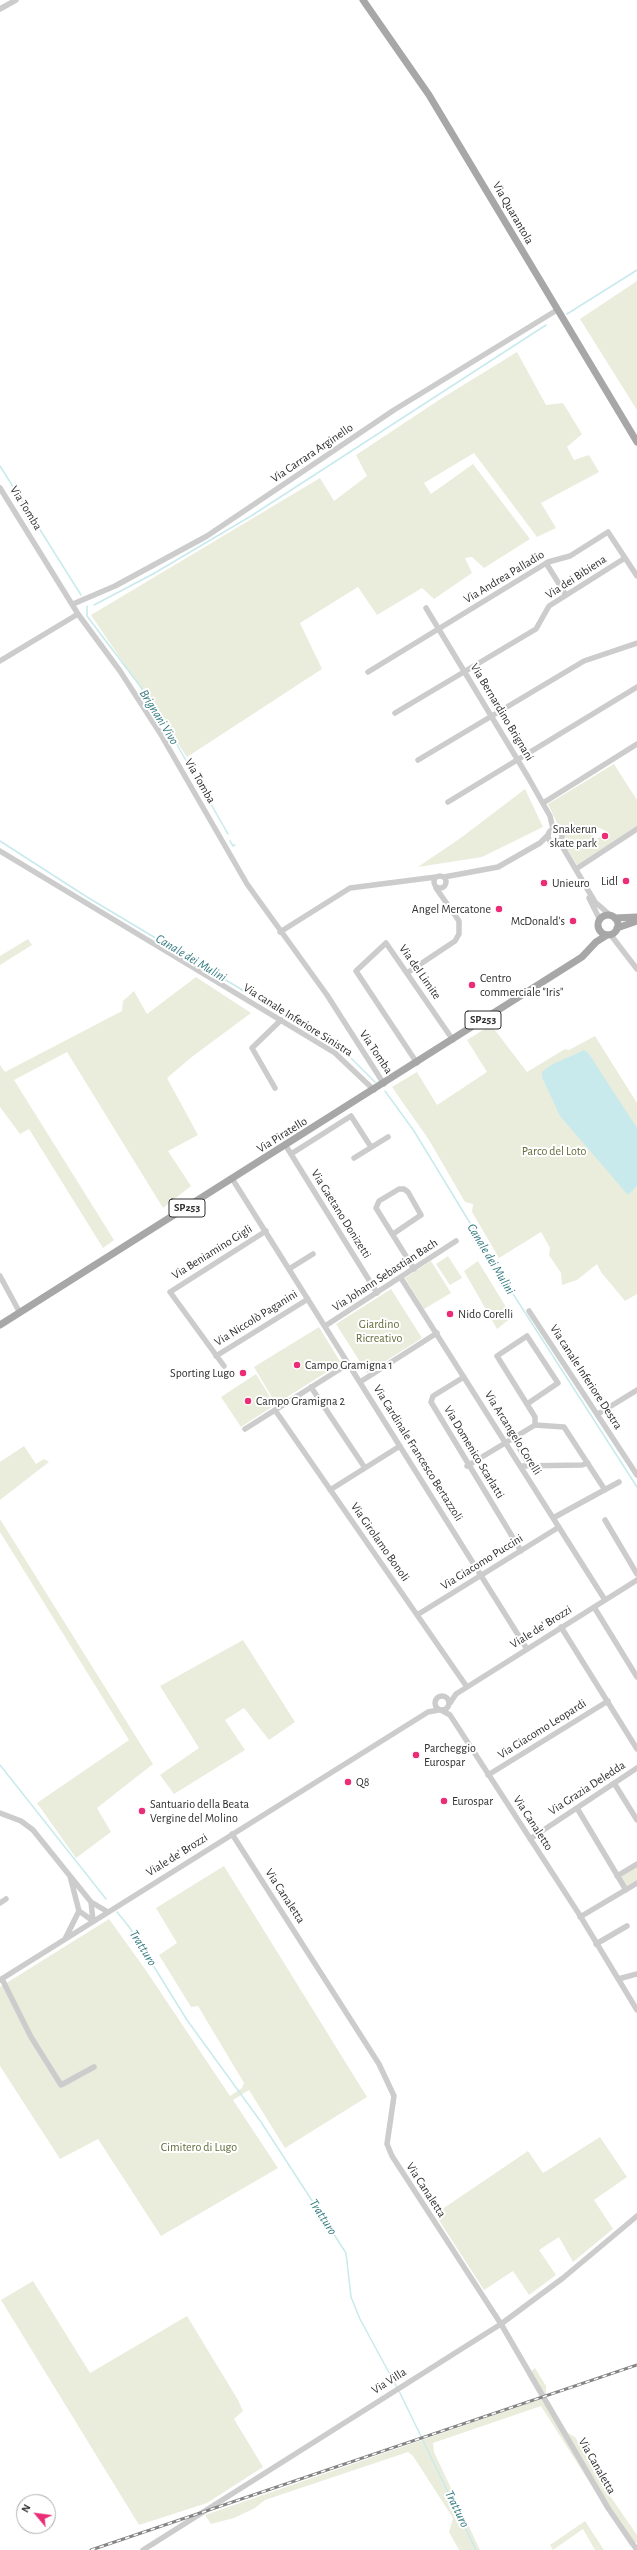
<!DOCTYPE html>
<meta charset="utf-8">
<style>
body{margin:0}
#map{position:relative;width:637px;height:2550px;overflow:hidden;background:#fff;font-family:"Alegreya Sans",sans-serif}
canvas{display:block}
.north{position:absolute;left:16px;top:2494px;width:40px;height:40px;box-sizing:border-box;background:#fff;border:1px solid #acacac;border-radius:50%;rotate:299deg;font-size:11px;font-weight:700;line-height:16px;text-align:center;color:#2f2f2f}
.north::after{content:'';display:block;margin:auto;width:14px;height:18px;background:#eb2c77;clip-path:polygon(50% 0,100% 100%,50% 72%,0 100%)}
</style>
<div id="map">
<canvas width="637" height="2550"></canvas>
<div class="north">N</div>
</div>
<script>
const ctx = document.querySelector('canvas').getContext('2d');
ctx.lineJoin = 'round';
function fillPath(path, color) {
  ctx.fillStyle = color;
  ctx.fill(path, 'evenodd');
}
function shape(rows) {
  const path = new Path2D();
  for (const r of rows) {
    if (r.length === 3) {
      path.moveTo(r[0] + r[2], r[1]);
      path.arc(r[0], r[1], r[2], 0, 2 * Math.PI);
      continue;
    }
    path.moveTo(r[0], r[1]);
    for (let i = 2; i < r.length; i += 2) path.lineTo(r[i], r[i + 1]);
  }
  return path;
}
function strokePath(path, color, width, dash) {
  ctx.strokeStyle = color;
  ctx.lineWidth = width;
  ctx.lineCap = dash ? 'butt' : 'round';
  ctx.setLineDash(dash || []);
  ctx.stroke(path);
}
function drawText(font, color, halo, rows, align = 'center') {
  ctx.font = font + ' "Alegreya Sans",sans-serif';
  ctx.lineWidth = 4;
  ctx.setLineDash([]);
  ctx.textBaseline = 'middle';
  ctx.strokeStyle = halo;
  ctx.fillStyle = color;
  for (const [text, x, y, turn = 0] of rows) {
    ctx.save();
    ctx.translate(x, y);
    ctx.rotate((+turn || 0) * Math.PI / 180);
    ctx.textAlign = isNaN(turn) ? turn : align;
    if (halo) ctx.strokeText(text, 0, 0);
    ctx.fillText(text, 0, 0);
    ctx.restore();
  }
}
const green = shape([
 [637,281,637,410,580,319],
 [517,352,546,405,563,403,582,434,567,447,574,460,589,455,599,472,541,503,556,528,537,537,474,453,424,483,431,494,473,464,530,539,484,568,472,557,465,558,472,573,434,599,422,588,377,615,358,587,300,623,322,669,187,757,91,615,320,478,334,501,367,476,356,455,439,400],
 [614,764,637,800,637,826,577,865,563,842,566,830,557,823,548,804],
 [595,826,606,831,595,841,592,839],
 [525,789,543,827,482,857,418,867,462,837],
 [28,939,32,945,0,965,0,956],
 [196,977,251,1013,193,1056,167,1078,198,1135,168,1151,191,1186,163,1208,67,1052,14,1080,114,1240,103,1248,29,1129,20,1134,0,1107,0,1065,5,1072,122,1011,123,1001,134,991,147,1014],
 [491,1025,527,1072,565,1049,569,1050,595,1036,637,1103,637,1294,625,1301,601,1272,597,1264,577,1280,562,1285,561,1273,549,1255,550,1248,541,1232,499,1258,472,1212,473,1204,465,1202,429,1140,392,1087,417,1072,437,1105,487,1072,467,1040],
 [448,1256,462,1278,450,1285,436,1264],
 [431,1261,451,1293,424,1309,405,1278],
 [478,1261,512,1317,497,1329,464,1271],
 [391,1289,422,1338,367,1373,336,1324],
 [319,1327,341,1363,276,1404,254,1367],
 [256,1374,275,1405,241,1427,221,1397],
 [24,1446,36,1464,44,1459,49,1462,0,1500,0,1462],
 [0,1519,153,1764,97,1808,111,1832,76,1858,37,1803,129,1740,0,1532],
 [243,1640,295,1722,269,1740,244,1708,225,1720,245,1750,174,1794,160,1775,199,1748,160,1686],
 [637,1865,637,1880,626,1886,620,1876],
 [224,1866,367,2097,285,2148,249,2090,233,2100,278,2168,161,2236,98,2139,60,2159,0,2066,0,1987,109,1919,145,1969,230,2096,242,2088,244,2083,198,2006,191,2007,159,1955,177,1943,156,1908],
 [600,2137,627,2177,594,2200,613,2229,573,2262,559,2237,539,2250,556,2275,529,2295,513,2271,484,2290,435,2214,528,2151,543,2173],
 [33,2281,90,2373,187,2316,238,2400,243,2411,234,2419,263,2467,207,2503,139,2525,1,2300],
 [535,2368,546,2386,546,2397,568,2433,575,2437,608,2493,637,2535,637,2542,630,2546,541,2406,433,2443,434,2452,480,2550,459,2550,449,2532,453,2518,413,2456,408,2452,265,2500,255,2508,234,2518,211,2524,205,2515,541,2399,527,2375],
 [585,2521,604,2550,595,2550,583,2529,553,2550,550,2545]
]);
const water = shape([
 [584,1050,589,1054,637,1128,637,1186,628,1195,560,1116,542,1077,542,1072,551,1065]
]);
const stream = shape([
 [567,314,637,270],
 [0,466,81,595],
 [94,605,153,574,251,516,546,325],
 [87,606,87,616,140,686,172,736,228,834],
 [0,841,87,897,331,1043,352,1059,375,1082],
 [230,841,233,846,235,845],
 [385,1091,414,1131,515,1297,637,1487],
 [0,1765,106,1899],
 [117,1912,130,1928,187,2020,261,2122,346,2253,351,2297,360,2319,400,2393,476,2550]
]);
const minor = shape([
 [0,9,16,0],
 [0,488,78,614,120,671,160,733,247,884,327,995,384,1084],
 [546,563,566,595],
 [73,604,115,586,207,536,394,410,557,310],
 [426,608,528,777,550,816,553,829],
 [0,661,78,614],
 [368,672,548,562,570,556,608,532,637,576],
 [395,713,536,629,549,606,625,558],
 [418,760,584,661,637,643],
 [448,802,637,687],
 [543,803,637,744],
 [555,836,7],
 [559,841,595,902,610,915],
 [0,851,335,1053,374,1090],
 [576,869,637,829],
 [440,882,6],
 [444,877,498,867,540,843,548,835],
 [589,898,600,920],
 [280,932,350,888,436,877],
 [610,934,637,969],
 [407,973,455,941,459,934,459,921,436,888],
 [417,1063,356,971,386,943,453,1040],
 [275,1088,252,1048,281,1020],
 [286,1146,377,1293],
 [291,1154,351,1116,371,1147],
 [354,1158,388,1137],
 [233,1180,527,1649],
 [393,1234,421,1215,408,1192,404,1189,399,1189,379,1201,376,1208,414,1269],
 [289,1269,313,1254],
 [0,1276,20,1313],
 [401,1278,605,1600],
 [529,1311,637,1475],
 [325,1326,456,1241],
 [216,1356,308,1299],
 [224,1366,170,1292,266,1231],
 [464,1377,433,1396,431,1402,521,1551],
 [360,1382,437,1333],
 [311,1387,365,1468],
 [527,1404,558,1383,527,1336,497,1356,535,1417,535,1425],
 [275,1410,467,1687],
 [598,1414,637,1390],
 [245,1429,348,1364],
 [513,1437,529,1465],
 [467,1466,535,1425,564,1427,605,1490],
 [521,1466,582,1465,588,1463],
 [330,1490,400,1446],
 [553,1518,619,1482],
 [605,1520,637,1574],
 [594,1607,637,1677],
 [417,1615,559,1527],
 [561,1627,637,1749],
 [442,1703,7],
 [450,1703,456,1694,637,1580],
 [441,1710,450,1715,579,1914,637,2010],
 [488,1775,608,1701],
 [614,1783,637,1820],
 [577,1808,626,1890],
 [0,1813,21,1821,33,1830,91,1902,108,1912],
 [232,1834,379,2064,394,2096,387,2144,392,2156,501,2324,608,2508,637,2550],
 [530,1839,637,1768],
 [70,1876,79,1911,93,1921],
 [617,1876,637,1864],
 [91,1902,93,1921],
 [0,1903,6,1899],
 [580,1917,637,1883],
 [65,1939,79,1911],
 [596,1944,627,1926],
 [2,1979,31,2037,61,2085,94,2067],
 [618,1979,637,1974],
 [0,1980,428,1712,439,1710],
 [143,2550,501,2324,563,2278,637,2216]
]);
const major = shape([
 [363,0,429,95,637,442],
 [608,925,10],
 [615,918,637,917],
 [617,928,637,921],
 [0,1325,582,957,596,942,607,935]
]);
const rail = shape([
 [91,2550,637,2365]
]);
const markers = [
 [605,836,4,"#eb2c77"],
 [626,881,4,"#eb2c77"],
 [544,883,4,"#eb2c77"],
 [499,909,4,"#eb2c77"],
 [573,921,4,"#eb2c77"],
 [472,985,4,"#eb2c77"],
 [450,1314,4,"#eb2c77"],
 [297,1365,4,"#eb2c77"],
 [243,1373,4,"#eb2c77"],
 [248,1401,4,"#eb2c77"],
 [416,1755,4,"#eb2c77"],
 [348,1782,4,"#eb2c77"],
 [444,1801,4,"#eb2c77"],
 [142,1811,4,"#eb2c77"]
];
const shields = [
 [483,1020,36],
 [187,1208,36]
];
const shieldNames = [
 ["SP253",483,1020],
 ["SP253",187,1208]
];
const streetNames = [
 ["Via Quarantola",513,213,60],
 ["Via Carrara Arginello",312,453,-34],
 ["Via Tomba",26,508,58],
 ["Via Andrea Palladio",504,577,-31],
 ["Via dei Bibiena",576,577,-33],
 ["Via Bernardino Brignani",502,712,59],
 ["Via Tomba",200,781,60],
 ["Via del Limite",420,972,55],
 ["Via canale Inferiore Sinistra",298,1020,32],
 ["Via Tomba",376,1052,56],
 ["Via Piratello",282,1135,-32],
 ["Via Gaetano Donizetti",341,1214,58],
 ["Via Beniamino Gigli",212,1252,-32],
 ["Via Johann Sebastian Bach",385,1275,-33],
 ["Via Niccolò Paganini",256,1318,-32],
 ["Via canale Inferiore Destra",586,1377,57],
 ["Via Arcangelo Corelli",513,1433,58],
 ["Via Domenico Scarlatti",474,1452,59],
 ["Via Cardinale Francesco Bertazzoli",418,1453,58],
 ["Via Girolamo Bonoli",380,1542,55],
 ["Via Giacomo Puccini",482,1562,-32],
 ["Viale de' Brozzi",541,1627,-32],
 ["Via Giacomo Leopardi",542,1729,-32],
 ["Via Grazia Deledda",587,1788,-33],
 ["Via Canaletto",533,1823,57],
 ["Viale de' Brozzi",177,1855,-32],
 ["Via Canaletta",285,1896,57],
 ["Via Canaletta",426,2190,57],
 ["Via Villa",389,2381,-32],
 ["Via Canaletta",597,2466,60]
];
const poiNames = [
 ["Snakerun",597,829,"right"],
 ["skate park",597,843,"right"],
 ["Lidl",618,881,"right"],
 ["Unieuro",552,883],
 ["Angel Mercatone",491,909,"right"],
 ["McDonald's",565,921,"right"],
 ["Centro",480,978],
 ["commerciale \"Iris\"",480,992],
 ["Nido Corelli",458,1314],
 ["Campo Gramigna 1",305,1365],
 ["Sporting Lugo",235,1373,"right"],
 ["Campo Gramigna 2",256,1401],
 ["Parcheggio",424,1748],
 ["Eurospar",424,1762],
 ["Q8",356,1782],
 ["Eurospar",452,1801],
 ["Santuario della Beata",150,1804],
 ["Vergine del Molino",150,1818]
];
const parkNames = [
 ["Parco del Loto",554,1151],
 ["Giardino",379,1324],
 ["Ricreativo",379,1338],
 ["Cimitero di Lugo",199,2147]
];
const waterNames = [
 ["Brignani Vivo",159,717,58],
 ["Canale dei Mulini",191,958,31],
 ["Canale dei Mulini",491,1259,59],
 ["Tratturo",143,1948,58],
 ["Tratturo",323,2217,57],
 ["Tratturo",457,2509,64]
];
fillPath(green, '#eaeddc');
fillPath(water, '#c8eaed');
strokePath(stream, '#c8eaed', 1.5);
strokePath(minor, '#ccc', 5.5);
strokePath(major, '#a7a7a7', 7);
strokePath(rail, '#848484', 3);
strokePath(rail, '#fff', 1.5, [4.5]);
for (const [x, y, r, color] of markers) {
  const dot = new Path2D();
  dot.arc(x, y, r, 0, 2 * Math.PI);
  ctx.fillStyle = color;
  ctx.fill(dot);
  strokePath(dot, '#fff', 1.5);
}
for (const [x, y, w] of shields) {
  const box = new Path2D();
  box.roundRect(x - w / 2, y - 9, w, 18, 3);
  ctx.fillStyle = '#fff';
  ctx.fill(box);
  strokePath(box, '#2f2f2f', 1);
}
drawText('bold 11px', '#2f2f2f', null, shieldNames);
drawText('12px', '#2f2f2f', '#fff', streetNames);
drawText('12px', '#2f2f2f', '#fff', poiNames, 'left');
drawText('12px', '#626d3b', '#fff', parkNames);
drawText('italic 13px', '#347b80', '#fff', waterNames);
</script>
